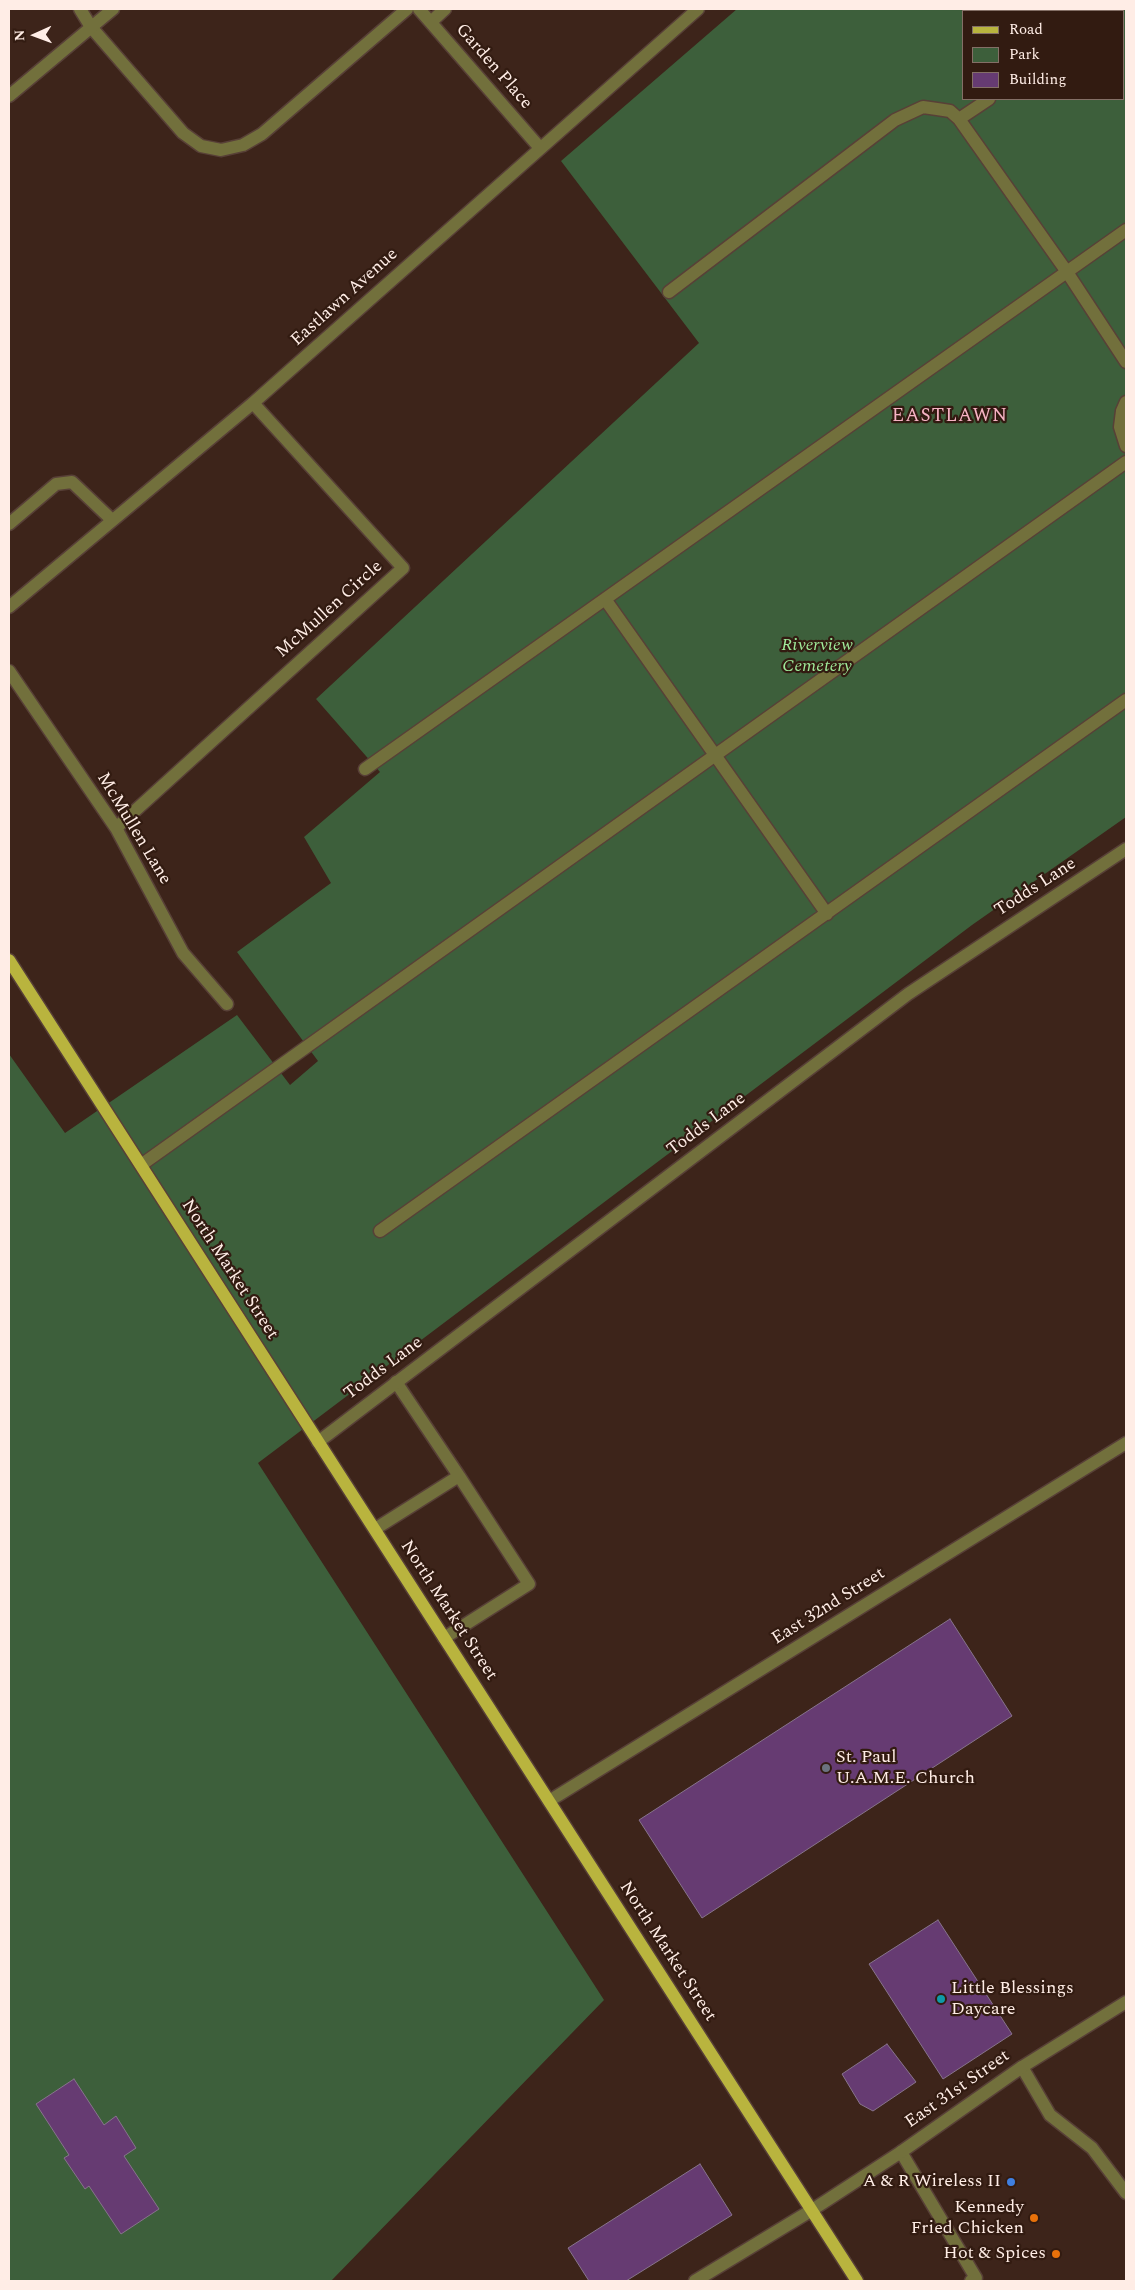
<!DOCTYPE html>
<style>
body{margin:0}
#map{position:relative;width:1135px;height:2290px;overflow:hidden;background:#3d241a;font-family:Spectral,serif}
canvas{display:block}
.frame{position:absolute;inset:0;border:10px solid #ffede6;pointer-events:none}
.legend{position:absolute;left:962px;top:10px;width:162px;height:90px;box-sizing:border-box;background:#321b11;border:1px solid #846f66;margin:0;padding:6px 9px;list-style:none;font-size:15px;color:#ffede6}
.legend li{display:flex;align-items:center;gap:10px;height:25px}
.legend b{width:25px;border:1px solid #846f66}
.north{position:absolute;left:10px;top:10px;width:50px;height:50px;-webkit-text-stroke:4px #321b11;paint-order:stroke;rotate:268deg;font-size:14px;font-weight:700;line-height:20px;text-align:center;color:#ffede6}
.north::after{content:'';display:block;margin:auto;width:18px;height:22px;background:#ffede6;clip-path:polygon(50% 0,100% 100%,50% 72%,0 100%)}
</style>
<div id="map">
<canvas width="1135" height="2290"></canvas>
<div class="frame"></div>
<ul class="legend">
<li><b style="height:6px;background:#b9b43e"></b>Road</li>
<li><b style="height:14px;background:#3d5f3b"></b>Park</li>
<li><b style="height:14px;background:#663b72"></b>Building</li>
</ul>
<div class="north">N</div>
</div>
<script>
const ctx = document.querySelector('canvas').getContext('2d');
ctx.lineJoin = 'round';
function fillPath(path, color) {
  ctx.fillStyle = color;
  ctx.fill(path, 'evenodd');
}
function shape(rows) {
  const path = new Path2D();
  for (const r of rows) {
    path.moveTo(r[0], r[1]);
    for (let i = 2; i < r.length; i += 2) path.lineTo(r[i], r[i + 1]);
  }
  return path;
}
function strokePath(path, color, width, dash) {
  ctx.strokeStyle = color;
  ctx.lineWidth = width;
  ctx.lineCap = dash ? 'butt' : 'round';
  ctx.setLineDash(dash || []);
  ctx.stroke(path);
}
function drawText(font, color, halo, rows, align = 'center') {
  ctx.font = font + ' Spectral,serif';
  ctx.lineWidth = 4.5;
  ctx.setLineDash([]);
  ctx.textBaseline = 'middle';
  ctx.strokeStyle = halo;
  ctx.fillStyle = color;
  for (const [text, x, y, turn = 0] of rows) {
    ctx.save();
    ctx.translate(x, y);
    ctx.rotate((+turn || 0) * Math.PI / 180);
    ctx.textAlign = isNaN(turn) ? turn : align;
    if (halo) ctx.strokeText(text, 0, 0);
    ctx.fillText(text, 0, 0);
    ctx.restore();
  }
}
const green = shape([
 [737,9,1126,9,1126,817,972,925,258,1463,604,2000,331,2281,9,2281,9,1054,65,1133,237,1015,290,1085,318,1061,237,952,331,883,304,837,380,772,316,699,699,343,561,161],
 [964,11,1124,11,1124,99,964,99]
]);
const building = shape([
 [950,1619,1012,1716,702,1918,639,1820,950,1619],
 [938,1920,1012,2034,943,2079,869,1964,938,1920],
 [887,2044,916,2082,873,2111,860,2104,842,2074,887,2044],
 [74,2079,104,2125,116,2116,136,2148,124,2156,159,2209,121,2234,89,2186,85,2189,64,2158,69,2155,36,2104,74,2079],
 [700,2164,732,2215,626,2281,589,2281,568,2248,700,2164]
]);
const lane = shape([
 [1112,11,1115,9],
 [431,22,445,9],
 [91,27,183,133,201,146,221,150,243,145,262,134,407,9],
 [959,119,989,99],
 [669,292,895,120,923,107,937,109,950,111,959,119,1067,272,1126,362],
 [1126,402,1122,411,1120,427,1126,446],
 [9,524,56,484,72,482,112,520],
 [605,599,827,914],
 [365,769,1126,230],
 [141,1165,1126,462],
 [380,1231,1126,700],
 [396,1382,459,1476],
 [375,1529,459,1476,529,1584,444,1638],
 [1022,2067,1050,2115,1092,2148,1126,2193],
 [901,2152,976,2278,971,2281]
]);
const street = shape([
 [80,9,91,27],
 [419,9,540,148],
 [9,96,113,9],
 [9,607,253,403,698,9],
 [9,671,116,828,183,953,227,1004],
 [116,828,403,568,253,403],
 [318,1442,908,994,1126,849],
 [549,1801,1126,1443],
 [695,2281,812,2210,901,2152,1022,2067,1126,2002]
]);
const primary = shape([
 [9,960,857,2281]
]);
const markers = [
 [826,1768,5,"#6b7280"],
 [941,1999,5,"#0f9aa8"],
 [1011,2182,5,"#3f7fe0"],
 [1034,2218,5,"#e8710a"],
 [1056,2254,5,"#e8710a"]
];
const streetNames = [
 ["Garden Place",493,67,49],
 ["Eastlawn Avenue",345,298,-42],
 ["McMullen Circle",330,610,-42],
 ["McMullen Lane",133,829,59],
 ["Todds Lane",1036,888,-33],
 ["Todds Lane",707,1125,-37],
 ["North Market Street",229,1270,57],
 ["Todds Lane",384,1369,-37],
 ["East 32nd Street",829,1607,-32],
 ["North Market Street",448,1611,57],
 ["North Market Street",667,1952,57],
 ["East 31st Street",958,2090,-35]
];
const parkNames = [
 ["Riverview",817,646],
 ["Cemetery",817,667]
];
const poiNames = [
 ["St. Paul",836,1758,"left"],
 ["U.A.M.E. Church",836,1779,"left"],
 ["Little Blessings",951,1989,"left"],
 ["Daycare",951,2010,"left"],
 ["A & R Wireless II",1001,2182],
 ["Kennedy",1024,2208],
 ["Fried Chicken",1024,2229],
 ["Hot & Spices",1046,2254]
];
const neighbourhoodNames = [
 ["EASTLAWN",950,417]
];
fillPath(green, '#3d5f3b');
fillPath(building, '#663b72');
strokePath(building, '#87748c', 1);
strokePath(lane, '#584037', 15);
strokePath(street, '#584037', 15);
strokePath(primary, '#584037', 15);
strokePath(lane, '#72703c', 12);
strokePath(street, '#72703c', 12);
strokePath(primary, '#b9b43e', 12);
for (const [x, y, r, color] of markers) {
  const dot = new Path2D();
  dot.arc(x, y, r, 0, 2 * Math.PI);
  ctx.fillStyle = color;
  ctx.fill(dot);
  strokePath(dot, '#321b11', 2);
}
drawText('18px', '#ffede6', '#321b11', streetNames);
drawText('italic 18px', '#9fea9a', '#321b11', parkNames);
drawText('18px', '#ffede6', '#321b11', poiNames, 'right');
ctx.letterSpacing = '1px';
drawText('19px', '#f6b3c4', '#321b11', neighbourhoodNames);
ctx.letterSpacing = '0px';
</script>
